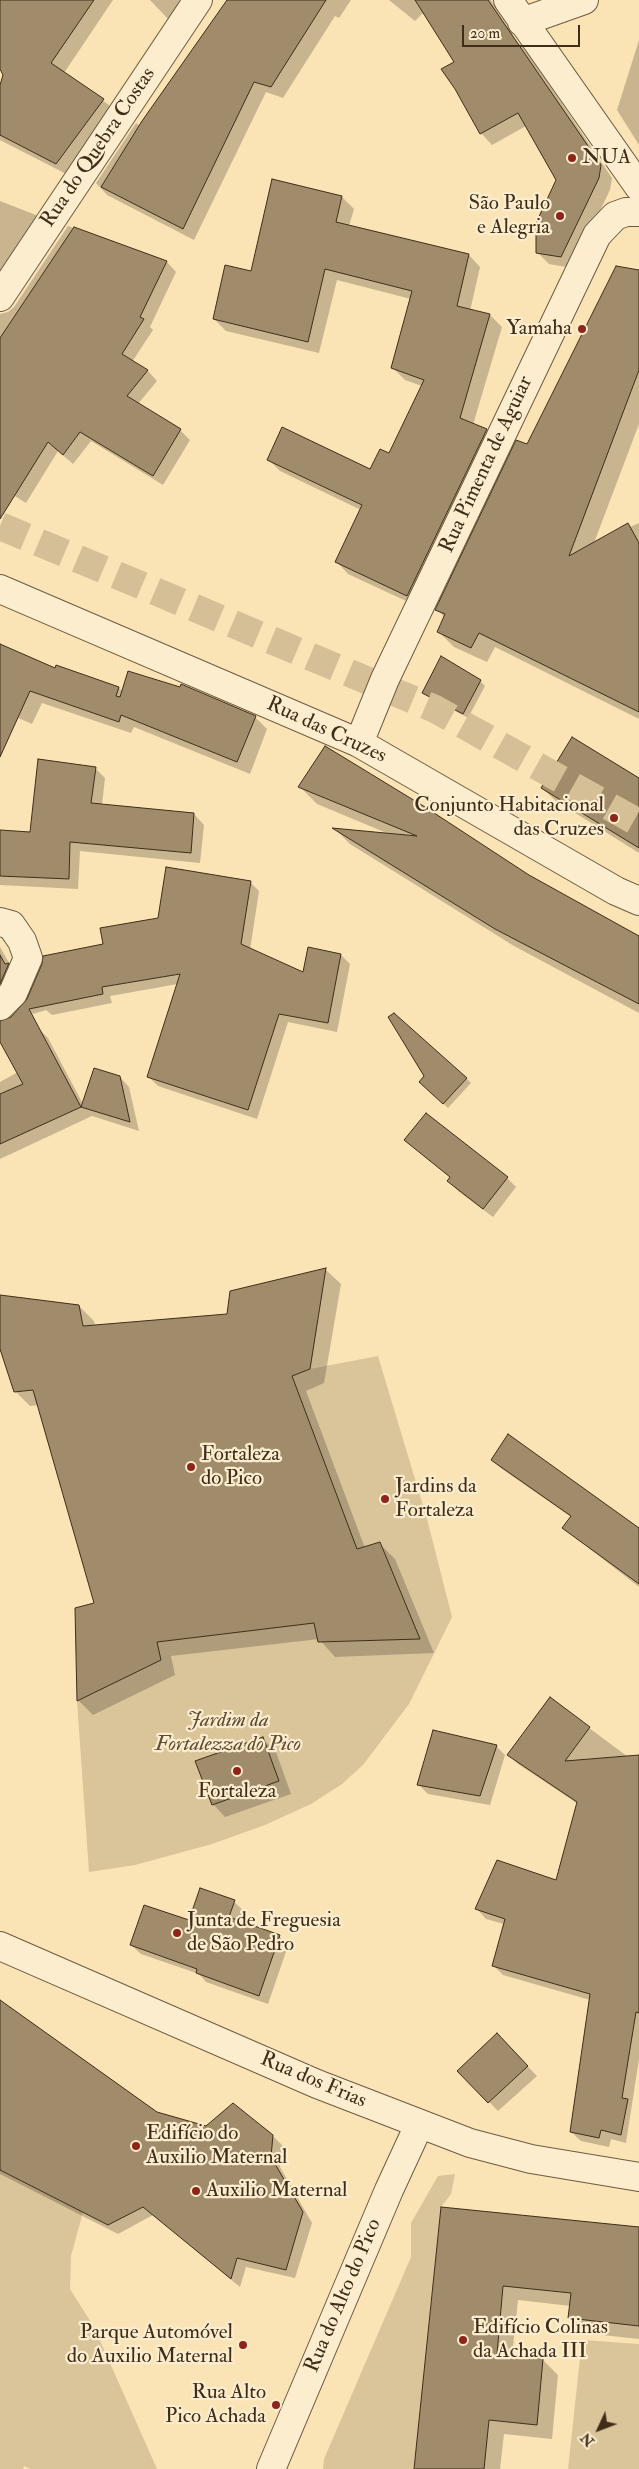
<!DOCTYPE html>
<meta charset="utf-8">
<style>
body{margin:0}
#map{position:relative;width:639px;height:2469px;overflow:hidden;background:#fae3b5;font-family:"IM FELL Double Pica",serif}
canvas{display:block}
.north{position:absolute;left:574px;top:2404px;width:50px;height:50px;-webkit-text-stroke:4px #fcedcf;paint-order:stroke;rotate:227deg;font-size:14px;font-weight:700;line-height:20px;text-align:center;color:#3f2d19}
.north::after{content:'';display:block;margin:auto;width:18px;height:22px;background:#3f2d19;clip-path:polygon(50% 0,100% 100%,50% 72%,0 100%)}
.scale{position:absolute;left:462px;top:25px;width:118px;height:22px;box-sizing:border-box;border:2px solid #3f2d19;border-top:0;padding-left:6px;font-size:15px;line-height:18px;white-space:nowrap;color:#3f2d19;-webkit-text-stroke:4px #fcedcf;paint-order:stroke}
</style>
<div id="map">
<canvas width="639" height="2469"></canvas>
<div class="north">N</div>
<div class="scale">20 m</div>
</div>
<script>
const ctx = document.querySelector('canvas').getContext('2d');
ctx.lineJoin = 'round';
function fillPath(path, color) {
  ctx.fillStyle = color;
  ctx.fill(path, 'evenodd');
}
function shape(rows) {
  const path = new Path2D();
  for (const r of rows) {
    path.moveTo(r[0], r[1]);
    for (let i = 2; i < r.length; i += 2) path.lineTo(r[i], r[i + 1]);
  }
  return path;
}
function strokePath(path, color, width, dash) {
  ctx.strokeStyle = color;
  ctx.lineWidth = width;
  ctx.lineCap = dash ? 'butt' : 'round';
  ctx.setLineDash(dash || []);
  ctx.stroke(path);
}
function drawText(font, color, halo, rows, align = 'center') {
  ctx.font = font + ' "IM FELL Double Pica",serif';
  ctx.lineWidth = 4.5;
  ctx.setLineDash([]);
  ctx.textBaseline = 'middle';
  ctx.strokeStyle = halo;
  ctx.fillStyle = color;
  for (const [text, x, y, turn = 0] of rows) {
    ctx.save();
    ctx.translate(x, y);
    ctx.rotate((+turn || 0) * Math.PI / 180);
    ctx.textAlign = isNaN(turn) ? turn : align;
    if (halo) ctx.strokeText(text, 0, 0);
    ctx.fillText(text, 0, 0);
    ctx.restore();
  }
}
const green = shape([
 [378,1356,427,1519,452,1617,409,1704,363,1765,342,1784,311,1804,265,1825,212,1844,135,1865,89,1872,77,1701,161,1660,157,1642,314,1623,319,1642,419,1639,381,1543,357,1549,292,1376,310,1369],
 [0,2170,83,2212,71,2256,70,2289,94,2327,157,2469,31,2469,24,2466,23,2469,0,2469],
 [455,2174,451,2194,441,2207,414,2469,323,2469,324,2459,411,2257,411,2223,438,2176],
 [582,2340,639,2344,639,2469,568,2469]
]);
const shadow = shape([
 [0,0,113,0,64,73,109,105,121,116,78,180,0,140,0,90,4,75,0,66],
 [150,0,193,0,170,21],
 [242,0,351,0,339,18,335,16,283,98,266,92,194,240,107,195,96,183,136,123,140,126],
 [389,0,491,0,516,40,528,53,612,178,610,190,572,268,549,264,537,252,557,180,526,126,492,145,481,133,456,62,424,12,415,21],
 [639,40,639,145,617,110],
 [342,197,354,209,349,226,469,255,480,267,470,311,490,315,502,327,473,425,487,430,498,442,419,607,348,574,337,562,361,510,280,471,268,459,371,470,390,454,422,386,405,380,393,368,411,299,337,280,319,353,226,331,214,319,252,272],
 [0,201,36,215,46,224,0,293],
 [68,226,167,262,176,272,150,327,153,330,132,362,148,371,157,381,138,404,180,430,190,440,163,485,91,441,73,464,58,451,26,503,13,495,0,517,0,314,8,312,14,307],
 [639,292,639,424,594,543,639,523,639,719,495,647,487,662,454,647,439,632,445,618,437,609,527,446],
 [0,645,56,670,119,688,123,692,255,717,267,729,250,774,134,727,131,733,42,703,32,724,0,710],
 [480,681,485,686,468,718,423,692],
 [326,747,528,876,639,937,639,1013,514,946,350,844,335,829,389,834,317,804,300,787],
 [95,768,105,778,102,805,194,814,204,825,200,863,80,851,78,889,0,885,0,831,31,833],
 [639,779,639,853,556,801,542,788],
 [250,882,259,891,250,950,304,974,341,955,350,964,337,1032,288,1022,257,1119,158,1086,148,1076,178,984,110,996,112,1003,52,1015,46,1010,33,1014,24,1005,104,945],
 [0,947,13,970,0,1006],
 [38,1028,48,1038,83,1104,120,1077,129,1087,139,1131,92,1116,0,1159,0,1082,18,1072],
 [466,1078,471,1083,448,1108,420,1082],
 [406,1140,507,1178,516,1187,493,1217,458,1191,449,1181,451,1178],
 [326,1270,341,1284,324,1383,306,1391,365,1548,380,1544,395,1559,434,1653,335,1657,319,1639,171,1656,175,1675,93,1715,78,1700,95,1604,39,1405,30,1406,15,1391,0,1345,0,1296,79,1306,94,1321,95,1326,228,1315,231,1292],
 [492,1460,639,1530,639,1587,563,1528,571,1517,502,1469],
 [550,1699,639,1765,639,2059,626,2143,611,2139,609,2147,581,2141,571,2132,590,2000,503,1975,493,1965,504,1924,486,1919,477,1909,557,1882,578,1804,518,1764,509,1755],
 [263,1739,276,1752,291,1794,225,1817,213,1804],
 [496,1746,505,1755,490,1805,428,1794,419,1785],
 [234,1902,244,1911,240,1922,279,1936,288,1946,268,2004,206,1982,199,1974,141,1954,131,1945],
 [0,2002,156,2114,206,2127,273,2136,282,2145,280,2167,312,2223,295,2278,246,2267,240,2287,153,2215,118,2234,0,2174],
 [497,2035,537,2076,498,2111,459,2071],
 [442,2208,639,2229,639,2339,584,2333,569,2318,571,2306,518,2300,512,2357,543,2360,558,2375,552,2439,504,2434,500,2469,416,2469]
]);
const building = shape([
 [0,0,94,0,51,63,104,99,56,164,0,135,0,85,3,75,0,69,0,0],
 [227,0,326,0,271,87,254,82,183,229,101,187,142,121,227,0],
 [415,0,488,0,601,165,599,178,561,257,536,253,536,223,556,180,518,113,480,134,455,89,441,69,454,62,415,0],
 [272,179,342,196,336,222,469,254,457,306,490,314,460,418,487,429,407,596,335,562,362,505,267,460,282,427,370,469,380,449,389,453,424,380,391,368,412,291,325,269,308,342,213,319,225,265,251,271,272,179],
 [74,227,167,261,140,317,144,319,122,354,148,370,127,396,181,429,153,476,80,432,63,455,48,442,0,519,0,338,74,227],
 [616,266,639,270,639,370,569,556,628,523,639,543,639,712,479,633,471,648,437,632,445,614,435,610,516,440,527,444,616,266],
 [0,644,55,668,56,665,119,687,116,696,120,697,128,671,180,687,181,684,256,716,237,762,121,715,119,722,30,691,0,757,0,644],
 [441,656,481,680,463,714,422,693,441,656],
 [572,737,639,778,639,848,541,788,572,737],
 [325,746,425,807,529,875,639,936,639,1004,495,929,332,828,417,836,298,787,325,746],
 [38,759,96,767,91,803,194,813,191,853,70,842,69,879,0,876,0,830,30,832,38,759],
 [166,867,251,881,241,944,303,972,308,947,341,954,328,1023,279,1014,248,1110,147,1077,180,974,102,987,103,994,29,1009,81,1107,94,1068,120,1076,130,1122,81,1107,0,1144,0,1094,23,1084,0,1042,0,1021,11,1017,27,999,42,964,43,956,103,944,100,928,158,918,166,867],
 [0,955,5,964,9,963,0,984,0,955],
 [394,1013,467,1078,443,1104,419,1082,424,1076,388,1017,394,1013],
 [426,1113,508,1177,483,1209,447,1181,450,1177,404,1140,426,1113],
 [326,1268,310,1369,292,1376,357,1549,380,1542,420,1639,318,1642,314,1623,157,1642,161,1660,77,1701,75,1608,94,1603,33,1390,14,1392,0,1349,0,1295,79,1305,83,1326,227,1314,230,1291,326,1268],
 [508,1434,639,1528,639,1584,562,1528,571,1516,491,1460,508,1434],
 [550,1697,590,1727,565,1761,639,1755,639,2013,636,2012,622,2098,628,2099,621,2135,601,2130,599,2138,570,2132,590,1994,492,1966,505,1919,475,1909,497,1860,556,1880,577,1802,507,1755,550,1697],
 [433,1730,497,1745,480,1796,417,1785,433,1730],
 [263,1737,279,1781,212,1805,195,1761,263,1737],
 [200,1888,235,1900,229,1917,280,1935,259,1996,196,1973,197,1969,130,1945,144,1905,189,1920,200,1888],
 [0,2000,157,2112,206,2126,233,2103,273,2135,271,2157,303,2212,286,2270,237,2258,231,2279,143,2207,108,2225,0,2170,0,2000],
 [497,2033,528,2066,488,2103,457,2071,497,2033],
 [441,2207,639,2227,639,2326,568,2318,571,2293,503,2286,497,2354,543,2359,537,2425,489,2420,484,2469,414,2469,441,2207]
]);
const majorTunnel = shape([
 [0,526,435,709,639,823]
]);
const minor = shape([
 [508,0,639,187],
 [522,22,584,0],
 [0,297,198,0],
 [0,589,359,743,616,891,639,901],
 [359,743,385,679,597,235,615,216,626,212,639,212],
 [0,922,11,925,22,941,28,958,13,993,0,1006],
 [0,1946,317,2084,470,2143,531,2159,639,2177],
 [271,2469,389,2190,419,2125]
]);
const markers = [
 [572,158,5,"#8f2418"],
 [560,216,5,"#8f2418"],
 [582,329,5,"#8f2418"],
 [614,818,5,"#8f2418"],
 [191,1467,5,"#8f2418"],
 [385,1499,5,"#8f2418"],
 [237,1771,5,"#8f2418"],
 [177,1933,5,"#8f2418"],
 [136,2146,5,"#8f2418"],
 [196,2191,5,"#8f2418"],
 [463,2340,5,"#8f2418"],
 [243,2345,5,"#8f2418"],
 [276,2405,5,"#8f2418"]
];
const streetNames = [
 ["Rua do Quebra Costas",99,148,-56],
 ["Rua Pimenta de Aguiar",487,465,-65],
 ["Rua das Cruzes",326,731,25],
 ["Rua dos Frias",313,2081,23],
 ["Rua do Alto do Pico",344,2296,-67]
];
const poiNames = [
 ["NUA",582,158],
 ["São Paulo",550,204,"right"],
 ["e Alegria",550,228,"right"],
 ["Yamaha",572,329,"right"],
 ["Conjunto Habitacional",604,806,"right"],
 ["das Cruzes",604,830,"right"],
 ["Fortaleza",201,1455],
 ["do Pico",201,1479],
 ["Jardins da",395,1487],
 ["Fortaleza",395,1511],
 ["Fortaleza",237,1792,"center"],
 ["Junta de Freguesia",187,1921],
 ["de São Pedro",187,1945],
 ["Edifício do",146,2134],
 ["Auxilio Maternal",146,2158],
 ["Auxilio Maternal",206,2191],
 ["Edifício Colinas",473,2328],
 ["da Achada III",473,2352],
 ["Parque Automóvel",233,2333,"right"],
 ["do Auxilio Maternal",233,2357,"right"],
 ["Rua Alto",266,2393,"right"],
 ["Pico Achada",266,2417,"right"]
];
const parkNames = [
 ["Jardim da",228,1721],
 ["Fortalezza do Pico",228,1745]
];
fillPath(green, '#dac49a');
fillPath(shadow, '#0003');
fillPath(building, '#a08c6a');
strokePath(building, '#3f2d19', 1);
strokePath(majorTunnel, '#d5bf96', 28, [28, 14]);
strokePath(minor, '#6e5a40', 30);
strokePath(minor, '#fcedcf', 28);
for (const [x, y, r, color] of markers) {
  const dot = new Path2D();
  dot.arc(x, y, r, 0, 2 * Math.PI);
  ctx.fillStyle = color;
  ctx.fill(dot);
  strokePath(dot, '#fcedcf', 2);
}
drawText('21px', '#3f2d19', '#fcedcf', streetNames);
drawText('21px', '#3f2d19', '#fcedcf', poiNames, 'left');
drawText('italic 21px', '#5e4b33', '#fcedcf', parkNames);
</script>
